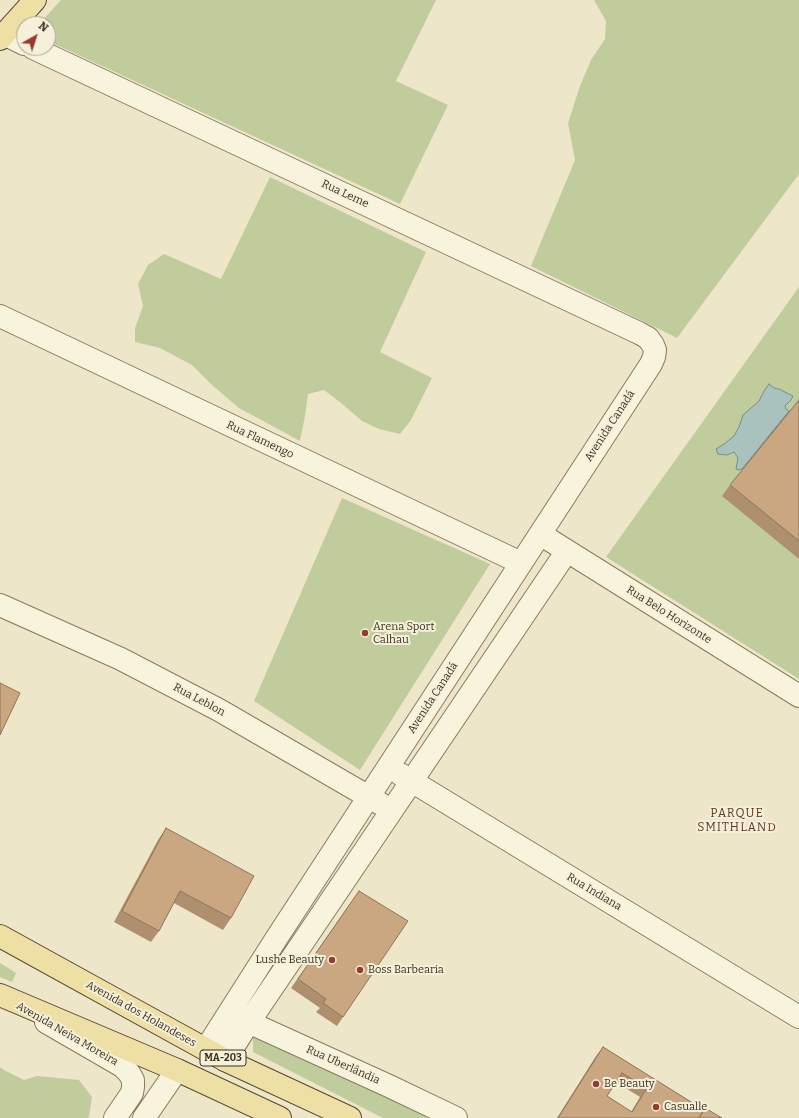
<!DOCTYPE html>
<meta charset="utf-8">
<style>
body{margin:0}
#map{position:relative;width:799px;height:1118px;overflow:hidden;background:#ede6c9;font-family:Bitter,serif}
canvas{display:block}
.north{position:absolute;left:16px;top:16px;width:40px;height:40px;box-sizing:border-box;background:#f5f0d9;border:1px solid #aba38f;border-radius:50%;rotate:39deg;font-size:11px;font-weight:700;line-height:16px;text-align:center;color:#3b3021}
.north::after{content:'';display:block;margin:auto;width:14px;height:18px;background:#973a30;clip-path:polygon(50% 0,100% 100%,50% 72%,0 100%)}
</style>
<div id="map">
<canvas width="799" height="1118"></canvas>
<div class="north">N</div>
</div>
<script>
const ctx = document.querySelector('canvas').getContext('2d');
ctx.lineJoin = 'round';
function fillPath(path, color) {
  ctx.fillStyle = color;
  ctx.fill(path, 'evenodd');
}
function shape(rows) {
  const path = new Path2D();
  for (const r of rows) {
    path.moveTo(r[0], r[1]);
    for (let i = 2; i < r.length; i += 2) path.lineTo(r[i], r[i + 1]);
  }
  return path;
}
function strokePath(path, color, width, dash) {
  ctx.strokeStyle = color;
  ctx.lineWidth = width;
  ctx.lineCap = dash ? 'butt' : 'round';
  ctx.setLineDash(dash || []);
  ctx.stroke(path);
}
function drawText(font, color, halo, rows, align = 'center') {
  ctx.font = font + ' Bitter,serif';
  ctx.lineWidth = 4;
  ctx.setLineDash([]);
  ctx.textBaseline = 'middle';
  ctx.strokeStyle = halo;
  ctx.fillStyle = color;
  for (const [text, x, y, turn = 0] of rows) {
    ctx.save();
    ctx.translate(x, y);
    ctx.rotate((+turn || 0) * Math.PI / 180);
    ctx.textAlign = isNaN(turn) ? turn : align;
    if (halo) ctx.strokeText(text, 0, 0);
    ctx.fillText(text, 0, 0);
    ctx.restore();
  }
}
const green = shape([
 [61,0,436,0,396,81,448,105,400,204,48,41,48,24,41,24,41,22],
 [594,0,799,0,799,174,677,338,531,266,575,160,568,123,580,86,591,60,605,39,606,21],
 [270,177,426,252,380,352,432,378,411,420,400,434,379,429,362,421,341,403,324,390,308,394,305,416,300,441,239,408,212,385,192,365,160,348,135,342,135,328,143,306,138,284,148,265,164,254,221,279],
 [799,287,799,679,606,557],
 [342,498,490,564,360,770,254,701],
 [0,963,16,973,12,982,0,977],
 [253,1036,395,1101,428,1118,383,1118,253,1052],
 [0,1067,4,1070,24,1080,37,1076,79,1080,92,1097,89,1116,88,1118,0,1118]
]);
const water = shape([
 [769,384,774,388,779,389,793,396,791,400,785,406,786,409,789,411,742,469,738,470,736,469,738,458,734,452,727,455,718,454,716,449,724,444,734,436,739,427,743,415,759,401,764,391,769,384]
]);
const minor = shape([
 [4,34,24,44],
 [33,48,639,333,648,338,653,345,655,350,654,357,651,364,276,939,206,1049],
 [0,316,521,563],
 [540,534,799,696],
 [0,605,121,659,219,710,381,804],
 [400,774,799,1017],
 [235,1016,389,1086,456,1118],
 [46,1022,122,1066,129,1073,133,1080,133,1087,132,1093,115,1118],
 [225,1060,249,1022,567,551],
 [144,1118,177,1070]
]);
const major = shape([
 [0,39,35,0],
 [0,936,225,1060,350,1118],
 [0,995,177,1070,280,1118]
]);
const wall = shape([
 [799,400,799,559,722,496,730,485],
 [166,828,231,918,223,930,174,903,159,931,151,942,114,922,158,840],
 [359,891,343,1017,337,1026,316,1012,320,1008,291,988],
 [603,1047,704,1110,722,1118,557,1118,596,1056],
 [616,1082,640,1097,631,1112,607,1096]
]);
const building = shape([
 [799,400,799,541,730,485,799,400],
 [0,683,20,693,0,735,0,683],
 [166,828,254,876,231,918,180,891,159,931,122,911,166,828],
 [359,891,408,921,343,1017,323,1003,326,999,298,979,359,891],
 [603,1047,704,1110,699,1118,558,1118,603,1047],
 [622,1073,647,1088,632,1112,607,1096,622,1073],
 [705,1108,722,1118,699,1118,705,1108]
]);
const markers = [
 [365,633,4,"#973a30"],
 [332,960,4,"#973a30"],
 [360,970,4,"#973a30"],
 [596,1084,4,"#973a30"],
 [656,1107,4,"#973a30"]
];
const shields = [
 [223,1058,46]
];
const shieldNames = [
 ["MA-203",223,1058]
];
const streetNames = [
 ["Rua Leme",345,194,25],
 ["Avenida Canadá",610,426,-57],
 ["Rua Flamengo",260,440,25],
 ["Rua Belo Horizonte",669,615,32],
 ["Avenida Canadá",433,698,-57],
 ["Rua Leblon",199,700,28],
 ["Rua Indiana",594,892,31],
 ["Avenida dos Holandeses",141,1014,29],
 ["Avenida Neiva Moreira",67,1034,30],
 ["Rua Uberlândia",343,1065,24]
];
const poiNames = [
 ["Arena Sport",373,627],
 ["Calhau",373,640],
 ["Lushe Beauty",324,960,"right"],
 ["Boss Barbearia",368,970],
 ["Be Beauty",604,1084],
 ["Casualle",664,1107]
];
const neighbourhoodNames = [
 ["PARQUE",737,814],
 ["SMITHLAND",737,828]
];
fillPath(green, '#c1cc9d');
fillPath(water, '#aac2bd');
strokePath(water, '#70908c', 1);
strokePath(minor, '#8a7a5e', 24);
strokePath(major, '#584732', 24);
strokePath(minor, '#f8f3dd', 22);
strokePath(major, '#eedfa4', 22);
fillPath(wall, '#ae906f');
fillPath(building, '#caa781');
strokePath(building, '#8d755a', 1);
for (const [x, y, r, color] of markers) {
  const dot = new Path2D();
  dot.arc(x, y, r, 0, 2 * Math.PI);
  ctx.fillStyle = color;
  ctx.fill(dot);
  strokePath(dot, '#f5f0d9', 1.5);
}
for (const [x, y, w] of shields) {
  const box = new Path2D();
  box.roundRect(x - w / 2, y - 8, w, 16, 3);
  ctx.fillStyle = '#f5f0d9';
  ctx.fill(box);
  strokePath(box, '#3b3021', 1);
}
drawText('bold 10px', '#3b3021', null, shieldNames);
drawText('11px', '#3b3021', '#f5f0d9', streetNames);
drawText('11px', '#3b3021', '#f5f0d9', poiNames, 'left');
ctx.letterSpacing = '1px';
drawText('12px', '#663722', '#f5f0d9', neighbourhoodNames);
ctx.letterSpacing = '0px';
</script>
